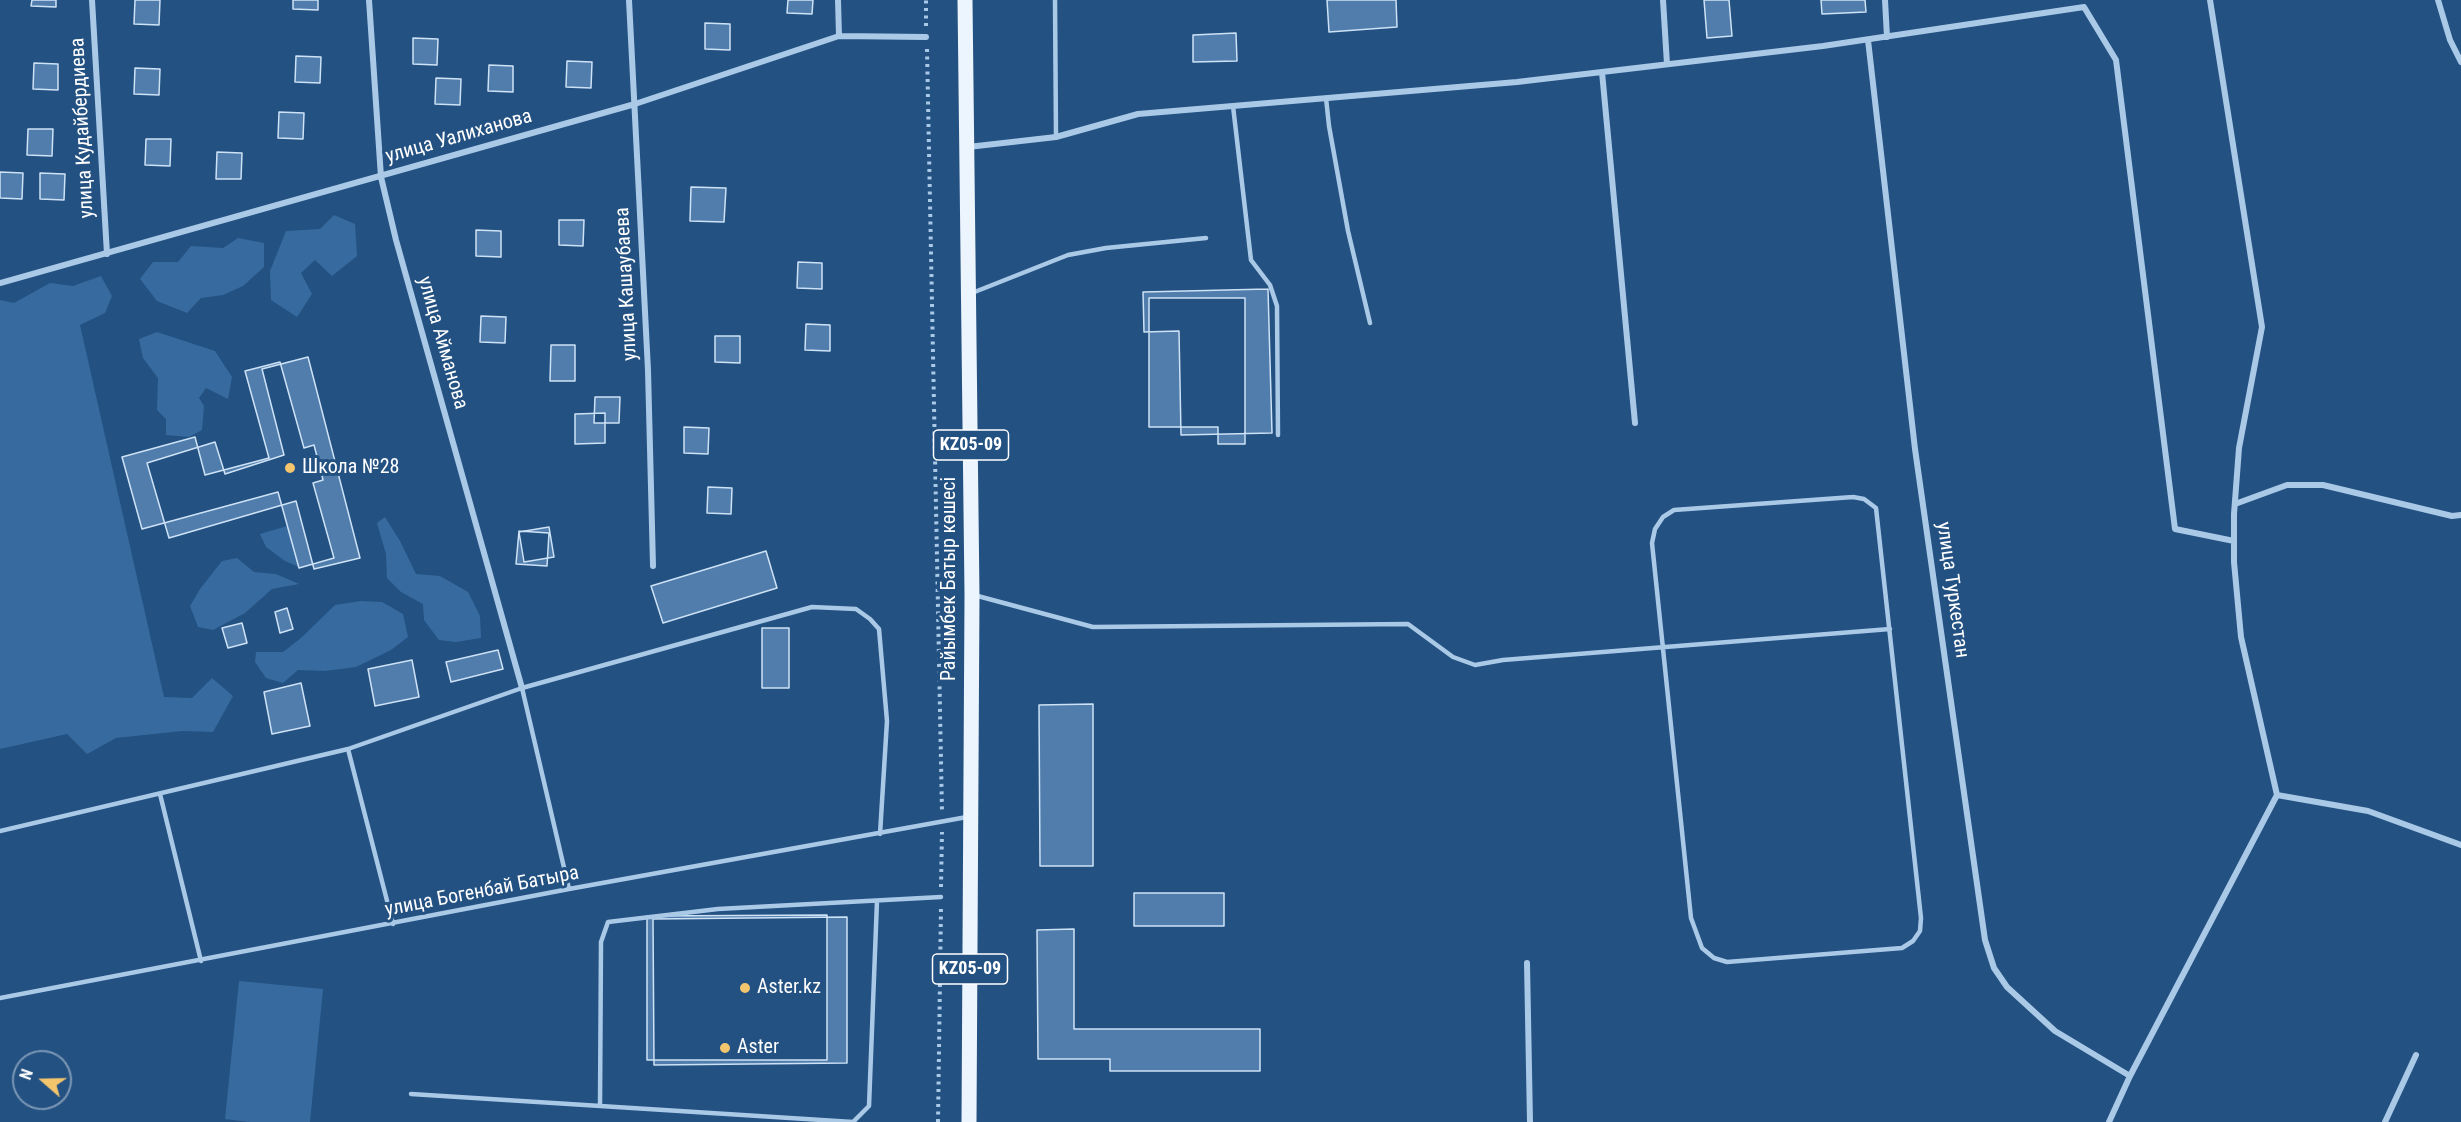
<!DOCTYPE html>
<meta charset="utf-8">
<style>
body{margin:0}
#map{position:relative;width:2461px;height:1122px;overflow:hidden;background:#235182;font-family:"Roboto Condensed",sans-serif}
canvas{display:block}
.north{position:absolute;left:12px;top:1050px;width:60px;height:60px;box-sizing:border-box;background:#235182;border:2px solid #7b97b4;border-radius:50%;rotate:290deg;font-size:16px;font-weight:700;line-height:24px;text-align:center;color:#fff}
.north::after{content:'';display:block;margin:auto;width:21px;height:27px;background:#f3c56d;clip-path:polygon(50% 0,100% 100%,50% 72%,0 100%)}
</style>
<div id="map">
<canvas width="2461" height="1122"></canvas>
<div class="north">N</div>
</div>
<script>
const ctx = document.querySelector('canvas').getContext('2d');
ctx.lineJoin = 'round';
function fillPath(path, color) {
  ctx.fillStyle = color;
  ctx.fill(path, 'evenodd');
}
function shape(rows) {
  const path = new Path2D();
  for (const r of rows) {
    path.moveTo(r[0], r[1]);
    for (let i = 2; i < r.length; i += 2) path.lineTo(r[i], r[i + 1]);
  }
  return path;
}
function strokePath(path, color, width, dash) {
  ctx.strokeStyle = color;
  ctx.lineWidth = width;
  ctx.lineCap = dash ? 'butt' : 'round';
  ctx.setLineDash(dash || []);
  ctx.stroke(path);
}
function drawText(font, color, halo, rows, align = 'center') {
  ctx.font = font + ' "Roboto Condensed",sans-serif';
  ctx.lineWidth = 6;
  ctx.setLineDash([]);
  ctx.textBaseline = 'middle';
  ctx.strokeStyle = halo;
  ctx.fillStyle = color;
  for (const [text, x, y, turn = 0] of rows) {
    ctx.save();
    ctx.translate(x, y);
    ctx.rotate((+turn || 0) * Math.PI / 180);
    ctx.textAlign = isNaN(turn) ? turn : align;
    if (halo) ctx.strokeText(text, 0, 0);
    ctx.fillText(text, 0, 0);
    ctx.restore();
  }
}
const green = shape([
 [334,215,355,224,357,256,332,276,315,260,301,273,312,294,297,317,271,300,270,271,286,231,320,229],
 [238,238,264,243,264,267,243,286,223,295,201,298,187,313,157,301,140,279,153,262,178,262,191,246,223,248],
 [101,276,112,296,105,313,80,325,164,697,192,698,212,678,233,696,213,732,182,731,116,738,87,754,67,734,0,749,0,300,14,303,50,283,73,286],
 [157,332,215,351,232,377,228,399,206,388,199,398,204,406,202,430,189,437,166,435,166,419,157,410,158,378,143,358,139,339],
 [385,517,400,541,416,574,440,576,468,592,480,616,481,638,456,642,439,640,424,620,423,604,401,592,387,578,386,554,377,523],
 [294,524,299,567,285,561,266,547,260,534],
 [237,558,254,572,276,574,299,584,272,589,245,613,213,630,198,627,190,606,200,589,222,561],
 [361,601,382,602,403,614,408,637,391,650,356,667,325,671,298,670,283,683,266,678,255,662,256,652,283,652,301,638,335,605],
 [239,981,323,989,310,1122,250,1122,225,1119]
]);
const building = shape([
 [32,0,56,0,56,7,31,6,32,0],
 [135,0,160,0,159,25,134,24,135,0],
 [293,0,318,0,318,10,293,9,293,0],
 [788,0,813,0,812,14,787,13,788,0],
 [1327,0,1396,0,1397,27,1329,32,1327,0],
 [1704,0,1729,0,1732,36,1707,38,1704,0],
 [1821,0,1865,0,1866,12,1822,14,1821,0],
 [705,23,730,24,730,50,705,49,705,23],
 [1236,33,1237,61,1193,62,1193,35,1236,33],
 [413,38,438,39,437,65,413,64,413,38],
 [296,56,321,57,320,83,295,82,296,56],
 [567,61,592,62,591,88,566,87,567,61],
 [34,63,58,64,58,90,33,89,34,63],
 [489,65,513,66,513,92,488,91,489,65],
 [135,68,160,69,159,95,134,94,135,68],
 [436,78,461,79,460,105,435,104,436,78],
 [279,112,304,113,303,139,278,138,279,112],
 [28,129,53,129,52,156,27,155,28,129],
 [146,139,171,139,170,166,145,165,146,139],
 [217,152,242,153,241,179,216,179,217,152],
 [0,172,23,173,22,199,0,198,0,172],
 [40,173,65,174,64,200,40,199,40,173],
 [691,187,726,188,724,222,690,221,691,187],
 [559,220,584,220,583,246,559,245,559,220],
 [476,230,501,231,501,257,476,256,476,230],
 [798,262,822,263,822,289,797,288,798,262],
 [1268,289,1272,433,1181,435,1179,331,1144,332,1143,292,1268,289],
 [1149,298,1245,298,1245,444,1218,444,1218,427,1149,427,1149,298],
 [481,316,506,317,505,343,480,342,481,316],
 [806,324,830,325,830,351,805,350,806,324],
 [715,336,740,336,740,363,715,362,715,336],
 [551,345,575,345,575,381,550,381,551,345],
 [308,357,360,558,314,569,296,501,169,538,147,463,215,442,225,474,284,455,262,369,308,357],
 [280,362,304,448,314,445,323,480,313,483,334,558,299,568,278,492,142,529,122,457,195,437,205,475,269,458,245,371,280,362],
 [595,397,620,397,619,423,594,423,595,397],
 [605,413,605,443,575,444,575,414,605,413],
 [684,427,709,428,708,454,684,453,684,427],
 [708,487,732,488,731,514,707,513,708,487],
 [549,527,554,557,524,562,519,532,549,527],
 [519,531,549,533,547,566,516,564,519,531],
 [766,551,777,588,663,623,651,586,766,551],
 [287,608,293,629,280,633,275,612,287,608],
 [242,623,247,643,228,648,222,628,242,623],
 [762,628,789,628,789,688,762,688,762,628],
 [498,650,503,669,451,682,446,662,498,650],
 [412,660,419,697,375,706,368,669,412,660],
 [301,683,310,726,272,734,264,692,301,683],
 [1093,704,1093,866,1040,866,1039,705,1093,704],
 [1134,893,1224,893,1224,926,1134,926,1134,893],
 [827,915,827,1060,647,1060,647,916,827,915],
 [847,917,847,1063,654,1065,653,919,847,917],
 [1074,929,1074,1029,1260,1029,1260,1071,1110,1071,1110,1059,1038,1059,1037,930,1074,929]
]);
const path = shape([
 [926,26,926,0],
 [927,49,942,812],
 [941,887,942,832],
 [938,1122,941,907]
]);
const lane = shape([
 [1055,0,1056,137],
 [1326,98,1329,126,1348,231,1370,323],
 [1233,106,1251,260,1270,285,1277,306,1278,435],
 [972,293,1068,255,1106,248,1206,238],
 [1853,497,1864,499,1876,508,1921,918,1920,931,1913,941,1902,948,1727,962,1714,958,1702,948,1691,918,1652,543,1655,529,1663,517,1674,510,1853,497],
 [974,595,1093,627,1408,624,1453,657,1475,665,1503,660,1890,629],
 [522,688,569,889],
 [348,749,393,924],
 [160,794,201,961],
 [0,831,348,749,522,688,812,607,856,609,870,619,879,629,887,721,880,834],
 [0,998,569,889,967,817],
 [411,1094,853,1122,869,1106,877,901],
 [600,1106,601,942,608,922,718,909,941,897]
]);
const street = shape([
 [92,0,107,254],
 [369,0,381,177,396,240,522,688],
 [629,0,648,370,653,566],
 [838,0,839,36],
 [1663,0,1667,64],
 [1885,0,1887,37],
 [2438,0,2450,40,2461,62],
 [1868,40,1915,449,1985,940,1994,968,2007,987,2055,1031,2130,1076],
 [1602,72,1635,423],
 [968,147,1056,137,1138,114,1517,82,1823,46,2084,7,2116,60,2175,529,2234,541],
 [0,283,635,104,839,36,926,37],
 [2235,504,2287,485,2323,485,2452,516,2461,515],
 [2277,795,2368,811,2461,845],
 [1527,963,1530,1122],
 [2109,1122,2130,1076,2277,795,2241,637,2234,562,2234,514,2239,448,2262,327,2210,0],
 [2385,1122,2416,1055]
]);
const primary = shape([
 [965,0,972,595,969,1122]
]);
const markers = [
 [290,468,6,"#f3c56d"],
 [745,988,6,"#f3c56d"],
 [725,1048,6,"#f3c56d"]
];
const shields = [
 [971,445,75],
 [970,969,75]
];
const shieldNames = [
 ["KZ05-09",971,445],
 ["KZ05-09",970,969]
];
const streetNames = [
 ["улица Кудайбердиева",83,128,-93],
 ["улица Уалиханова",459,137,-16],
 ["улица Кашаубаева",627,284,-93],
 ["улица Айманова",442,343,74],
 ["Райымбек Батыр көшесі",950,579,-90],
 ["улица Туркестан",1952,590,82],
 ["улица Богенбай Батыра",482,892,-11]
];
const poiNames = [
 ["Школа №28",302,468],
 ["Aster.kz",757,988],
 ["Aster",737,1048]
];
fillPath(green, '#376ba0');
fillPath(building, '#507dac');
strokePath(building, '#cee2f6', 1.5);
strokePath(path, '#aac9e7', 4, [3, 4.5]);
strokePath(lane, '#aac9e7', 4.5);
strokePath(street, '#aac9e7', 6);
strokePath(primary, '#ecf4fd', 15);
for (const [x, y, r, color] of markers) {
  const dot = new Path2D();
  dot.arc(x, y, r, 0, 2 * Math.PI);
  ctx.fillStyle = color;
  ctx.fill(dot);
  strokePath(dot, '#235182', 2);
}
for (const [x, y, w] of shields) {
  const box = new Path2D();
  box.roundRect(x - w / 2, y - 15, w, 30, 4.5);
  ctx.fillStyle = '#235182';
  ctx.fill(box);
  strokePath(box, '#fff', 1.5);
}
drawText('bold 18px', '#fff', null, shieldNames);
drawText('20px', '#fff', '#235182', streetNames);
drawText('20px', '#fff', '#235182', poiNames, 'left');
</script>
